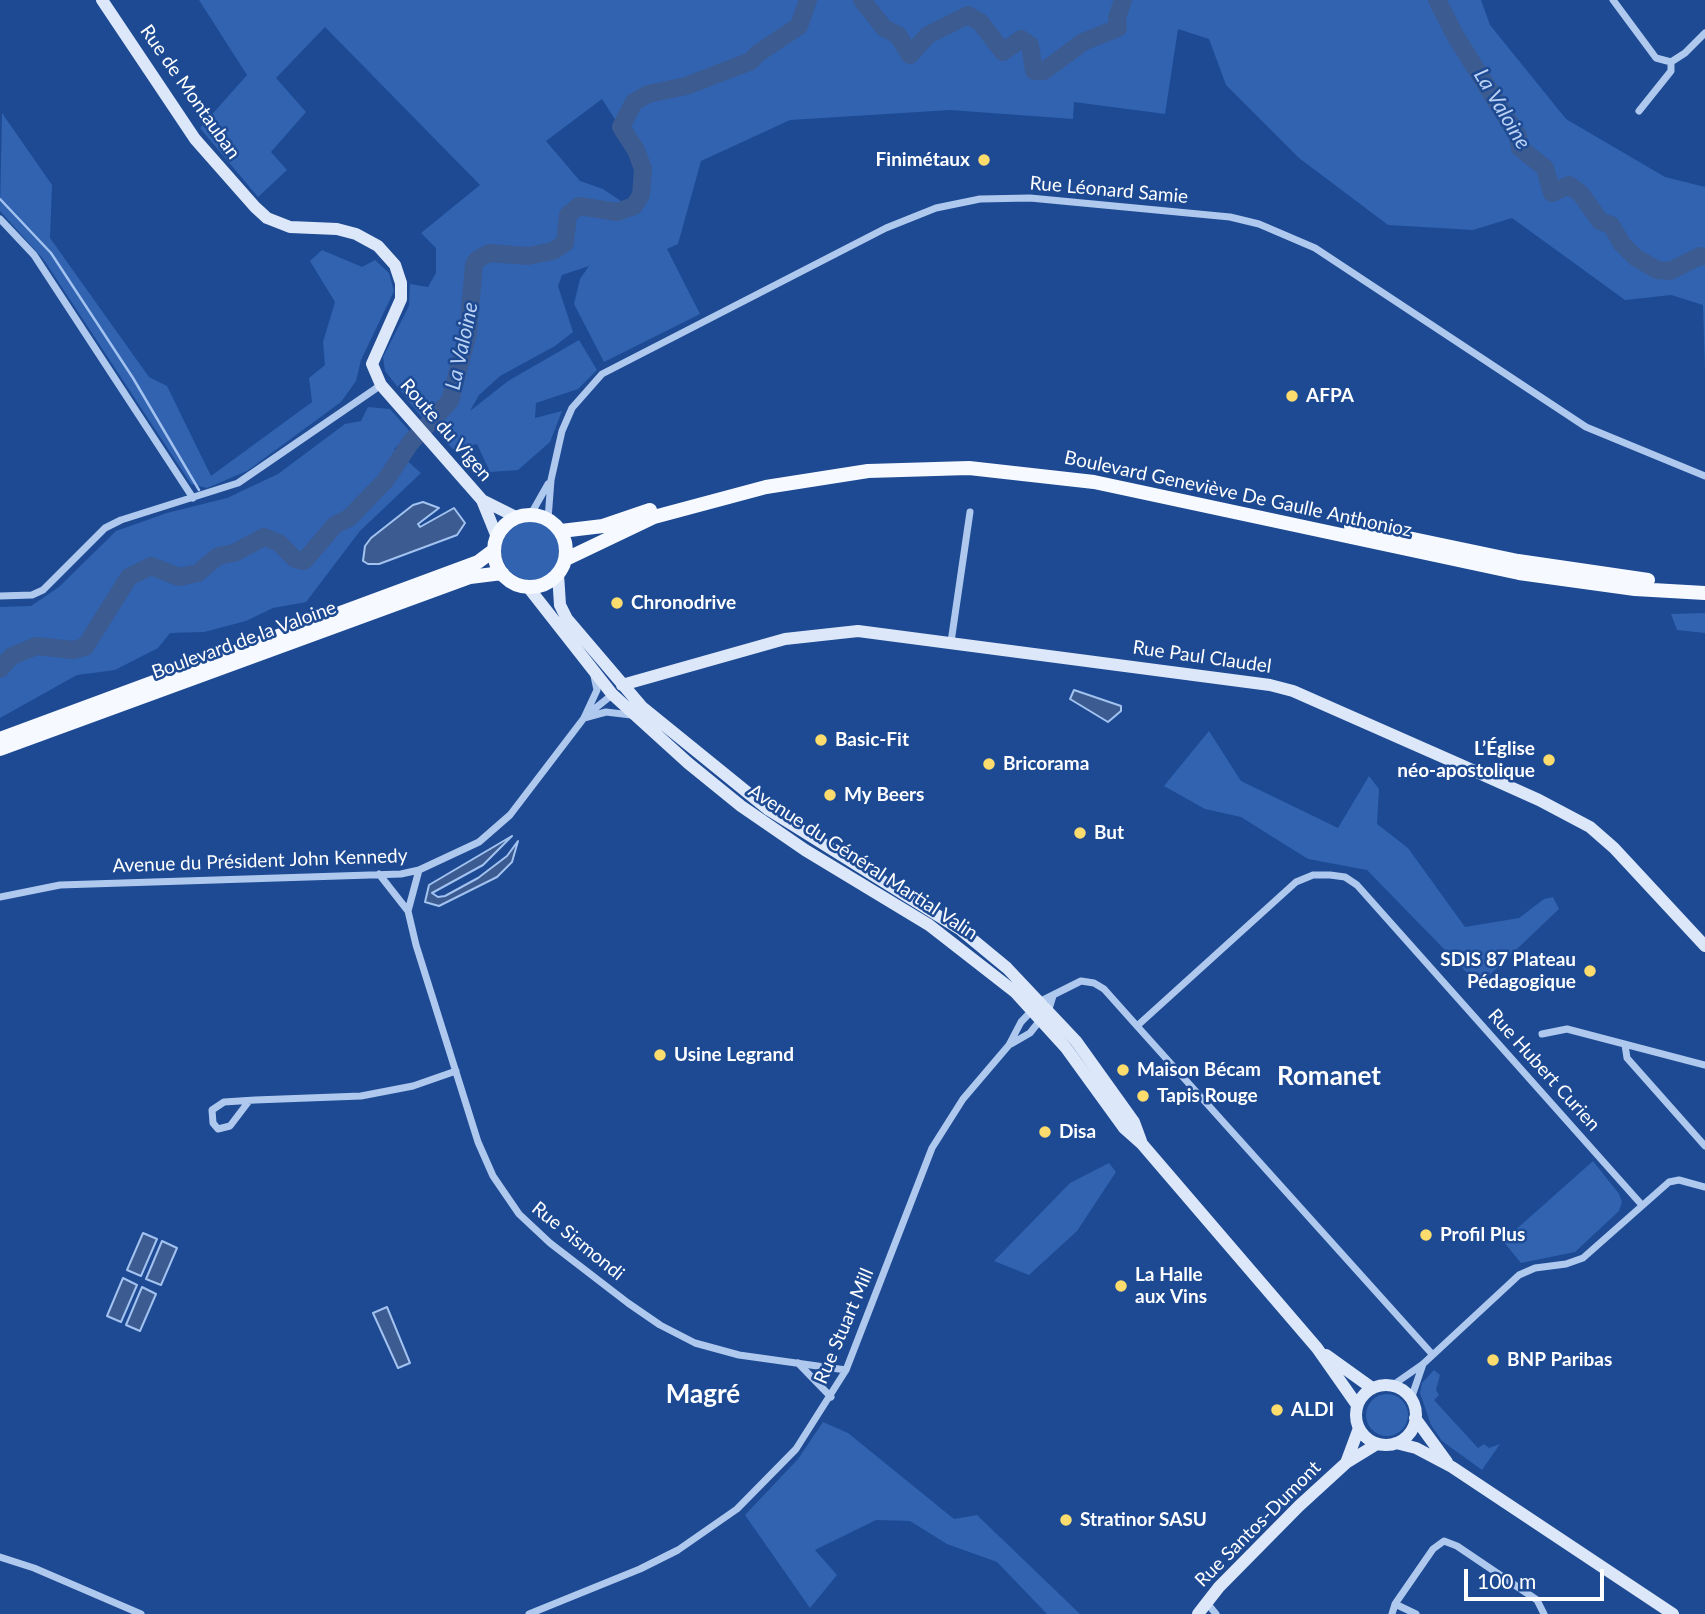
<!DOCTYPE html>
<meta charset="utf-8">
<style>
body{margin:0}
#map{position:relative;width:1705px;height:1614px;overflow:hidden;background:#1d4a93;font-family:Lato,sans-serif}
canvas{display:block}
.scale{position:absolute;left:1464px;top:1569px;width:140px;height:32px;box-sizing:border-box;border:4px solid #fff;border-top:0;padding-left:9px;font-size:21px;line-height:24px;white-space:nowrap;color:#fff;-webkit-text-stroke:5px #1d4a93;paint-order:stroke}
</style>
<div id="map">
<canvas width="1705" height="1614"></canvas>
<div class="scale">100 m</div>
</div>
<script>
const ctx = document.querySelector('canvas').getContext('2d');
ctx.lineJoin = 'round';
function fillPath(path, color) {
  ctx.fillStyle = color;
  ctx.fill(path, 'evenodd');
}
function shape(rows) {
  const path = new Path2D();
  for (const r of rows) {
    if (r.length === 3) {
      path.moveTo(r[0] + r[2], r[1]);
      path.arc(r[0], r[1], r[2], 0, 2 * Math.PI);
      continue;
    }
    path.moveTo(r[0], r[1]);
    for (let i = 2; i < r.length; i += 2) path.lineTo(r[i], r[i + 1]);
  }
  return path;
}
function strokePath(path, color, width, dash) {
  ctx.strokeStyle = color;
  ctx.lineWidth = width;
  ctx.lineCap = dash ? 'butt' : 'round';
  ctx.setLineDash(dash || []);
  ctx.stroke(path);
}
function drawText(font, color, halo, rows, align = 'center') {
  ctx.font = font + ' Lato,sans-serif';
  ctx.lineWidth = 5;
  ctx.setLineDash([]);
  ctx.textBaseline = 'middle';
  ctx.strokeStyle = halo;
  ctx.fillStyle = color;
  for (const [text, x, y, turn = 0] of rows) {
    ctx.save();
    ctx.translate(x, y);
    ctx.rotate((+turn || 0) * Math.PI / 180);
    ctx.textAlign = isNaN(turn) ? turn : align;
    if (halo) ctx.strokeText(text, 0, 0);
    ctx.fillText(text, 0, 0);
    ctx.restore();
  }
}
const green = shape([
 [199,0,1481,0,1490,25,1566,119,1665,177,1705,187,1705,369,1703,305,1671,295,1625,300,1512,218,1473,230,1388,225,1299,158,1226,85,1209,39,1178,29,1165,114,1074,102,1073,119,950,110,790,120,701,161,678,244,667,249,700,314,604,362,574,304,580,279,589,266,562,275,558,286,573,332,555,346,500,376,479,395,470,411,508,381,579,340,597,370,578,389,536,403,535,418,562,411,550,442,518,470,490,472,477,444,453,449,419,414,385,371,383,357,409,306,410,284,428,287,436,273,436,248,421,233,480,185,325,27,276,78,306,112,271,152,287,170,258,197,200,128,247,75],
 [602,99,650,175,635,195,624,203,603,189,580,181,546,141],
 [2,113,52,185,50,238,149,377,167,386,211,476,312,402,309,378,325,365,323,342,335,302,310,261,322,250,362,267,375,260,389,273,394,291,361,360,356,381,341,402,247,471,207,488,191,484,44,260,0,211],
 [368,407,390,409,412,434,394,449,421,473,360,531,306,602,273,608,246,621,204,632,170,633,158,648,115,670,77,675,0,718,0,607,31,606,59,587,116,531,167,513,227,498,278,474,345,424,361,421],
 [531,550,30],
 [1705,613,1705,633,1677,630,1671,614],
 [1209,731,1241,781,1338,828,1369,776,1379,789,1377,824,1408,848,1465,927,1519,918,1544,899,1553,897,1559,909,1479,985,1367,870,1308,859,1241,817,1205,809,1164,786],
 [1593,1161,1619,1194,1622,1202,1619,1211,1575,1252,1521,1263,1503,1241],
 [1109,1163,1116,1172,1077,1231,1029,1275,994,1261,1070,1183],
 [1434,1370,1440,1375,1436,1390,1439,1395,1434,1400,1478,1448,1484,1444,1489,1448,1500,1444,1482,1470,1442,1441,1431,1425,1420,1393,1422,1383],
 [1387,1415,21],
 [823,1422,848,1433,954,1519,977,1515,1080,1614,1047,1614,997,1562,947,1544,910,1521,876,1520,815,1550,837,1575,810,1608,745,1515,798,1459]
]);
const water = shape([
 [423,502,439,508,418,524,420,527,454,508,465,523,457,535,379,564,368,564,363,561,365,546,371,538,413,505,423,502],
 [1074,690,1121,706,1121,711,1108,722,1070,699,1074,690],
 [512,836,483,865,432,893,438,897,445,896,478,878,507,856,518,841,512,862,497,877,439,906,425,902,429,885,512,836],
 [143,1233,157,1239,141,1276,127,1270,143,1233],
 [162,1241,177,1248,161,1285,146,1279,162,1241],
 [123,1278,137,1285,121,1322,107,1316,123,1278],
 [142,1287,156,1294,140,1331,126,1325,142,1287],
 [387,1307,410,1363,398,1368,373,1313,387,1307]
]);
const stream = shape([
 [0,199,51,253,133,378,199,490]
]);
const river = shape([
 [862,0,884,28,898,35,910,55,928,35,968,15,980,22,1003,52,1021,39,1030,45,1034,71,1044,71,1083,42,1118,28,1117,18,1123,0],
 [1437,0,1456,37,1518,136,1520,148,1545,168,1552,193,1569,185,1581,194,1600,221,1611,225,1622,244,1635,257,1657,270,1670,271,1700,256,1705,257],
 [0,669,12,656,36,646,73,650,85,647,129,577,151,566,179,577,198,573,218,556,234,553,264,537,279,543,295,559,304,561,335,525,349,518,385,481,411,442,450,401,468,333,474,265,477,260,489,253,528,256,553,251,565,243,568,215,579,206,617,212,634,206,641,195,643,169,636,150,621,127,634,102,648,94,686,86,751,61,757,54,799,26,808,0]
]);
const street = shape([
 [1613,0,1656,58,1671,62,1685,53,1705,33],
 [1639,111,1671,71,1671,62],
 [0,219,34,255,193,498],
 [531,514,548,484],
 [548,519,551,480,562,431,572,408,602,374,886,228,936,208,980,199,1030,198,1230,217,1259,224,1315,248,1586,427,1705,476],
 [0,596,32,595,43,590,105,528,121,520,238,483,381,385],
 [951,642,970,512],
 [587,715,613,694],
 [584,718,606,712,631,715],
 [419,870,408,911,416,945,478,1142,493,1176,519,1214,550,1243,628,1303,660,1325,695,1343,739,1355,846,1370],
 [379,874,408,911],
 [0,897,60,885,401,874,419,870,479,842,510,815,584,718,597,690,594,676],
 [1542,1034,1567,1029,1705,1065],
 [1011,1044,1030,1033,1049,1009,1053,996],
 [1625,1045,1627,1058,1705,1146],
 [249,1101,230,1126,218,1129,213,1123,212,1110,224,1102,255,1100,361,1096,413,1086,456,1071],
 [1432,1354,1137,1026,1296,882,1313,875,1330,875,1345,877,1357,885,1641,1204],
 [798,1363,831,1397],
 [1393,1385,1423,1364,1519,1275,1535,1268,1566,1264,1583,1258,1669,1182,1679,1180,1705,1187],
 [1411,1399,1423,1364],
 [0,1557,34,1568,141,1614],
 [1207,1603,1216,1614],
 [1395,1604,1416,1614],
 [529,1614,640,1569,678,1550,737,1509,796,1449,846,1370,932,1148,963,1099,1009,1045,1021,1022,1041,1001,1081,981,1094,983,1104,989,1137,1026],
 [1392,1614,1395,1604,1433,1549,1444,1541,1457,1546,1537,1600,1544,1614]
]);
const secondary = shape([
 [102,0,195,139,255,207,267,218,290,227,337,229,356,234,378,246,395,265,401,283,401,299,372,364,381,385,482,500,497,537],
 [482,500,516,517],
 [558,574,560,605,567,619,642,707,769,810,961,930,1007,968,1076,1041,1134,1122,1141,1141],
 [528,587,612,694,688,763,741,806,805,850,929,925,1015,992,1066,1048,1124,1128,1142,1144,1317,1348,1357,1405],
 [622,685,785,639,858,631,1270,685,1293,691,1461,765,1539,800,1590,827,1614,848,1705,946],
 [1326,1355,1372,1388],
 [1386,1415,30],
 [1415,1418,1447,1462],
 [1396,1443,1416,1448,1452,1467,1673,1614],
 [1346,1463,1359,1428],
 [1198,1614,1219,1587,1299,1506,1346,1463,1377,1444]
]);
const primary = shape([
 [530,551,36],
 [1351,526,1518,561,1648,580],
 [561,531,603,526,650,510],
 [566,559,654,517,766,487,868,471,969,468,1094,482,1519,573,1635,589,1705,593],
 [0,739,478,562,494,550],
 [0,749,470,577,502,573]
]);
const markers = [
 [984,160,7,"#fddc6e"],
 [1292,396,7,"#fddc6e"],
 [617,603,7,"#fddc6e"],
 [821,740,7,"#fddc6e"],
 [1549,760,7,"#fddc6e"],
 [989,764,7,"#fddc6e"],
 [830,795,7,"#fddc6e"],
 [1080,833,7,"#fddc6e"],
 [1590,971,7,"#fddc6e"],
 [660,1055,7,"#fddc6e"],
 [1123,1070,7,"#fddc6e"],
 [1143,1096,7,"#fddc6e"],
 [1045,1132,7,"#fddc6e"],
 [1426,1235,7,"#fddc6e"],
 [1121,1286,7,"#fddc6e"],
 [1493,1360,7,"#fddc6e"],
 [1277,1410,7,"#fddc6e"],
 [1066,1520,7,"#fddc6e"]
];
const streetNames = [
 ["Rue de Montauban",190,92,55],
 ["Rue Léonard Samie",1109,190,5],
 ["Route du Vigen",446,430,49],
 ["Boulevard Geneviève De Gaulle Anthonioz",1238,494,12],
 ["Boulevard de la Valoine",244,640,-20],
 ["Rue Paul Claudel",1202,657,8],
 ["Avenue du Président John Kennedy",260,861,-2],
 ["Avenue du Général Martial Valin",863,862,33],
 ["Rue Hubert Curien",1544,1070,48],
 ["Rue Sismondi",578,1241,39],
 ["Rue Stuart Mill",844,1326,-67],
 ["Rue Santos-Dumont",1258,1524,-45]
];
const poiNames = [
 ["Finimétaux",970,160,"right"],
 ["AFPA",1306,396],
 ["Chronodrive",631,603],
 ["Basic-Fit",835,740],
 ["L’Église",1535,749,"right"],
 ["néo-apostolique",1535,771,"right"],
 ["Bricorama",1003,764],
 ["My Beers",844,795],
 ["But",1094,833],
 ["SDIS 87 Plateau",1576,960,"right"],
 ["Pédagogique",1576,982,"right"],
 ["Usine Legrand",674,1055],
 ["Maison Bécam",1137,1070],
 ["Tapis Rouge",1157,1096],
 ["Disa",1059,1132],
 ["Profil Plus",1440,1235],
 ["La Halle",1135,1275],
 ["aux Vins",1135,1297],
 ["BNP Paribas",1507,1360],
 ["ALDI",1291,1410],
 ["Stratinor SASU",1080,1520]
];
const waterNames = [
 ["La Valoine",1502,109,59],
 ["La Valoine",462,346,-78]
];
const districtNames = [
 ["Romanet",1329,1077],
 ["Magré",703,1395]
];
fillPath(green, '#3163b0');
fillPath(water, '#3c5b91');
strokePath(water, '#a2c2f0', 2);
strokePath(stream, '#a2c2f0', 2.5);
strokePath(river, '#3c5b91', 18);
strokePath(street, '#afc8ee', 7);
strokePath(secondary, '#dce7fa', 12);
strokePath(primary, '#f6f9ff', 14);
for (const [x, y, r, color] of markers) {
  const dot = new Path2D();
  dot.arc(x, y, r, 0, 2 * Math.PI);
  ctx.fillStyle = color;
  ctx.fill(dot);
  strokePath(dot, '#1d4a93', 2.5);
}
drawText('19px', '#fff', '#1d4a93', streetNames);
drawText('bold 19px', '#fff', '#1d4a93', poiNames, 'left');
drawText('italic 21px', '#bbd2f5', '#1d4a93', waterNames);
drawText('bold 26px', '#fff', '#1d4a93', districtNames);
</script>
